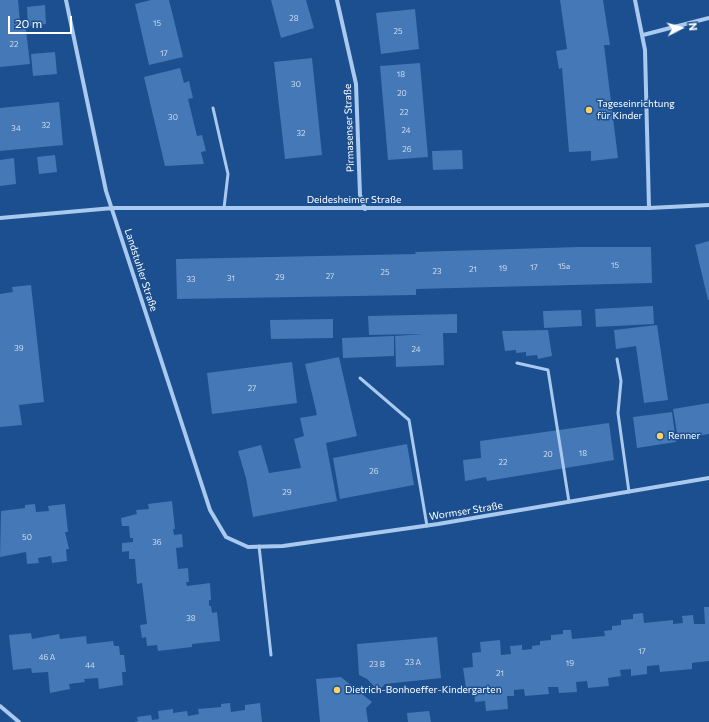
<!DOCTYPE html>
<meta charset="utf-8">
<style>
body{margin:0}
#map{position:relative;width:709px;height:722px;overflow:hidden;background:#1b4f8f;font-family:Commissioner,sans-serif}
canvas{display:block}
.north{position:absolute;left:661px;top:8px;width:40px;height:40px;-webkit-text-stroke:3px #1b4f8f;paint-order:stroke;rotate:84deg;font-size:11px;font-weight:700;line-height:16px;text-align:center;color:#fff}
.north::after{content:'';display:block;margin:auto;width:14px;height:18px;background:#fff;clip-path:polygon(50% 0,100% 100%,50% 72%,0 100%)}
.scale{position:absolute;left:8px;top:16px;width:64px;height:18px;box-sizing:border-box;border:2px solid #fff;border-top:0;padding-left:5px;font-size:12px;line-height:14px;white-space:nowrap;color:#fff;-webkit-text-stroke:3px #1b4f8f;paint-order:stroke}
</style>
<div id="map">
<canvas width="709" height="722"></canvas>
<div class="north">N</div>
<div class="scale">20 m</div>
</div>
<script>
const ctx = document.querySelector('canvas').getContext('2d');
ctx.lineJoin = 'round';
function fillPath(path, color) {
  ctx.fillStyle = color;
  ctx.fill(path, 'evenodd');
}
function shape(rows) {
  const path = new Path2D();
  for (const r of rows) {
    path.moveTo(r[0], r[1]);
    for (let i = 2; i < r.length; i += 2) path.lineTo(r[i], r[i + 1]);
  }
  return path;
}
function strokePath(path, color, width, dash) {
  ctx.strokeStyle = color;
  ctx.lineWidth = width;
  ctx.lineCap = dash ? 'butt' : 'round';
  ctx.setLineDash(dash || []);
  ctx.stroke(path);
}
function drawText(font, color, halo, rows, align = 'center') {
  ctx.font = font + ' Commissioner,sans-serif';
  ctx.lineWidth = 3;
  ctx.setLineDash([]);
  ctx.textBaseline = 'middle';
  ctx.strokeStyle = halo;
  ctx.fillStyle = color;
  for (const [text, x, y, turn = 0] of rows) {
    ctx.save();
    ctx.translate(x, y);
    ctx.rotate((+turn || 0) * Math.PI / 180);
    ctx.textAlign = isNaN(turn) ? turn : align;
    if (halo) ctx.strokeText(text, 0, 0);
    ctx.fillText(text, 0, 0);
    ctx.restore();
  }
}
const building = shape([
 [0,0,18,0,20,22,25,21,30,64,0,67],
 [151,0,169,0,183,57,149,65,135,4],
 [271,0,306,0,314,28,281,38],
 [560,0,603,0,610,45,604,45,618,158,591,161,591,151,569,152,562,68,559,69,556,51,567,49],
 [45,5,46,24,28,26,27,7],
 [415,9,419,49,381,54,376,13],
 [55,52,57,74,33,76,31,54],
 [312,58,322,155,285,159,274,62],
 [420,63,428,157,388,160,380,66],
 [180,68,184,83,189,81,193,98,188,99,197,136,202,135,206,151,201,152,204,164,165,166,144,77],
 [59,102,63,145,0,151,0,108],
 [462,150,463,169,433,170,432,151],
 [55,155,57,172,39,174,37,157],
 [14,158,16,184,0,186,0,160],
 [709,241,709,300,708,300,695,245],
 [579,247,651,247,652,283,416,289,416,295,177,299,176,259,416,254,415,252],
 [31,285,44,402,19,405,22,425,0,427,0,294,13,292,12,287],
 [653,306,654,324,596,327,595,309],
 [581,310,582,326,544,328,543,311],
 [457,314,457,333,443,333,444,365,396,367,395,336,423,334,369,335,368,316],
 [333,319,333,338,271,339,270,320],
 [657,325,668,400,644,403,636,346,616,349,614,330],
 [548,330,552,356,538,359,537,355,526,356,526,352,516,353,516,350,505,351,502,331],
 [394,336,394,356,343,358,342,338],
 [339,357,357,436,326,443,337,501,253,517,246,478,238,451,261,445,269,473,301,468,294,439,304,436,300,418,317,415,305,364],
 [292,362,297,403,212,414,207,373],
 [709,403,709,434,678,439,673,409],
 [672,412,676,442,637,448,633,417],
 [609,423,614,460,487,481,486,477,465,481,463,460,481,458,480,441],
 [407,444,414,485,340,499,333,458],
 [172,501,175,529,173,529,174,535,182,534,183,547,176,548,178,569,188,568,189,582,186,582,187,586,210,583,211,600,209,600,209,606,211,606,212,613,217,612,220,641,192,644,192,647,158,651,157,645,147,646,146,637,142,638,140,625,147,624,142,583,137,584,135,559,129,559,129,551,122,552,122,543,133,542,133,538,130,538,129,526,122,526,121,518,137,514,136,510,149,509,148,504],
 [35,504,36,512,49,511,48,506,65,504,68,532,65,532,69,549,66,549,67,561,52,563,51,556,38,558,39,563,27,564,26,552,0,557,1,511,25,508,25,505],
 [704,607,709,607,709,661,692,663,692,669,660,672,659,665,647,666,647,674,631,676,631,669,620,670,621,676,608,678,609,686,588,688,587,681,576,682,577,692,559,693,558,687,548,687,549,694,525,696,524,689,514,690,514,696,507,696,508,709,486,711,485,701,475,702,474,687,466,688,463,668,473,667,472,653,481,652,480,642,500,640,501,655,511,654,510,646,522,645,522,650,532,649,532,646,540,645,540,641,551,640,551,635,563,634,563,630,571,630,572,639,605,636,604,631,612,630,612,626,621,625,621,620,633,619,633,614,643,613,644,623,673,620,673,624,683,623,682,616,693,615,694,624,705,624],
 [31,633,32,639,59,634,60,639,86,636,87,644,113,641,114,646,119,646,120,655,124,655,126,672,122,672,123,685,99,689,98,678,84,679,85,682,69,684,70,689,50,693,48,672,32,673,31,668,13,670,9,635],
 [437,637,441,678,385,684,379,691,367,679,359,675,357,644],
 [341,677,372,702,366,708,368,722,320,722,316,679],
 [230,703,231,712,245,710,245,705,260,703,262,722,134,722,138,721,137,717,151,715,152,720,159,719,158,711,173,709,173,713,187,711,188,716,199,714,198,709,221,707,221,704],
 [429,711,431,722,408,722,407,713]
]);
const lane = shape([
 [213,108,228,174,224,208],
 [617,359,621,381,618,413,629,492],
 [517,363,548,370,569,502],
 [360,378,409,420,427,526],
 [259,546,271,655]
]);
const street = shape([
 [66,0,106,191,210,510,226,537,248,547,283,546,438,524,709,478],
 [337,0,356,84,360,195,365,209],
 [635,0,645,50,649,208],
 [643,35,709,18],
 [0,218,113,208,649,208,709,205],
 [0,706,19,722]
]);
const markers = [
 [589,110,4,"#ffd166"],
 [660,436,4,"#ffd166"],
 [337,690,4,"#ffd166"]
];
const numberNames = [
 ["28",294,18],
 ["15",157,23],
 ["25",398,31],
 ["22",14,44],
 ["17",164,53],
 ["18",401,74],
 ["30",296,84],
 ["20",402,93],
 ["22",404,112],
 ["30",173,117],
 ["32",46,125],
 ["34",16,128],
 ["24",406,130],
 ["32",301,133],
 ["26",407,149],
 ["15",615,265],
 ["15a",564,266],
 ["17",534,267],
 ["19",503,268],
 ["21",473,269],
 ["23",437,271],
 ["25",385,272],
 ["27",330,276],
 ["29",280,277],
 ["31",231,278],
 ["33",191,279],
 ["39",19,348],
 ["24",416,349],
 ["27",252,388],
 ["18",583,453],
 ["20",548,454],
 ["22",503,462],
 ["26",374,471],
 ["29",287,492],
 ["50",27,537],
 ["36",157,542],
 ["38",191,618],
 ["17",642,651],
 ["46 A",47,657],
 ["23 A",413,662],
 ["19",570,663],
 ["23 B",377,664],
 ["44",90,665],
 ["21",500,673]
];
const poiNames = [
 ["Tageseinrichtung",597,104],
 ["für Kinder",597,116],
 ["Renner",668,436],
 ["Dietrich-Bonhoeffer-Kindergarten",345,690]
];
const streetNames = [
 ["Pirmasenser Straße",349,128,-92],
 ["Deidesheimer Straße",354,200],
 ["Landstuhler Straße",141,270,72],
 ["Wormser Straße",466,511,-9]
];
fillPath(building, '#4478b7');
strokePath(lane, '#a9c9ee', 3);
strokePath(street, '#a9c9ee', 4);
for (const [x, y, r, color] of markers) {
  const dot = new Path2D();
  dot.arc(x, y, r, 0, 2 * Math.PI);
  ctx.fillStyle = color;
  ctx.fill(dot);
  strokePath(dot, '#1b4f8f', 1.5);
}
drawText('8px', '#d0dded', null, numberNames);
drawText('10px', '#fff', '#1b4f8f', poiNames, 'left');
drawText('10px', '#fff', '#1b4f8f', streetNames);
</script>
